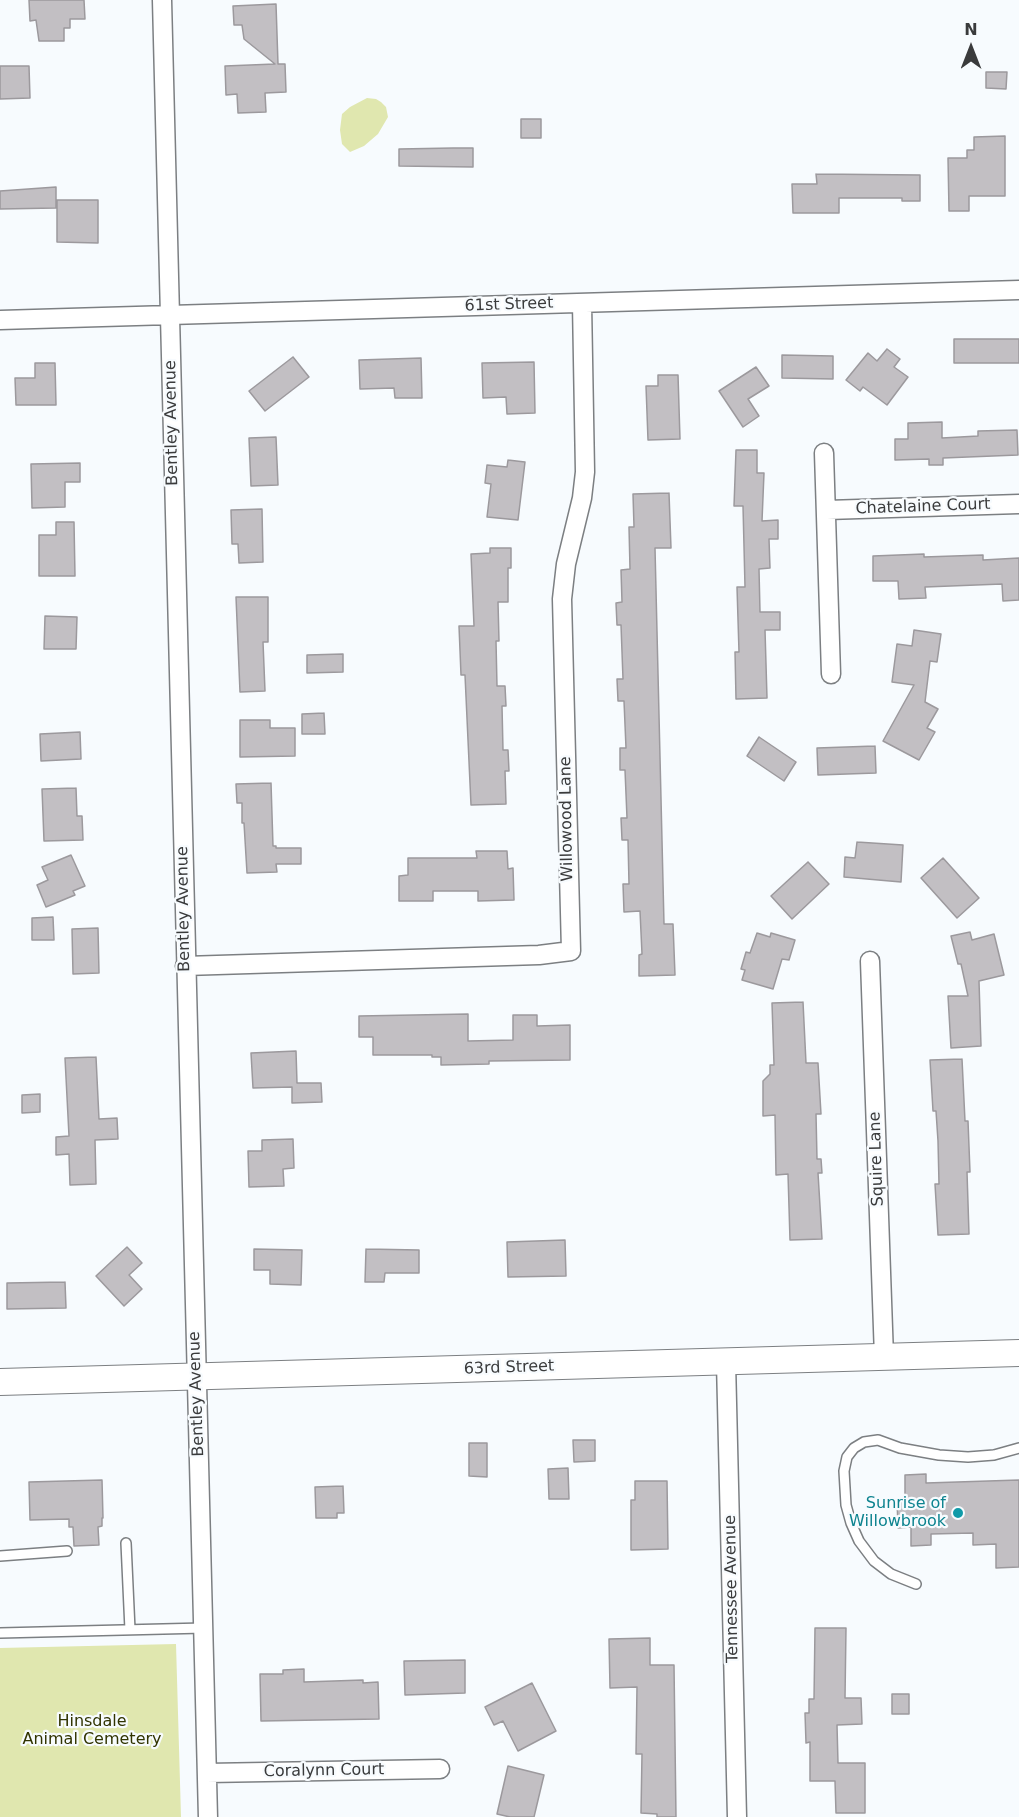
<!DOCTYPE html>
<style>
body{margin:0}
#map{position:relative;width:1019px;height:1817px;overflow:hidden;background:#f7fbfe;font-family:"DejaVu Sans",sans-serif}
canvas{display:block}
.north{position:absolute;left:941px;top:18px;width:60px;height:60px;-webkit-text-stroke:4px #f7fbfe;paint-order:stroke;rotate:0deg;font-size:16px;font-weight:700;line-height:24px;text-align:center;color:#3a3b3c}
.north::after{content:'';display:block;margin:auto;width:21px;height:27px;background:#3a3b3c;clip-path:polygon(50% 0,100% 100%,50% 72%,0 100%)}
</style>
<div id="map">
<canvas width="1019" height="1817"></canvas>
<div class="north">N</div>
</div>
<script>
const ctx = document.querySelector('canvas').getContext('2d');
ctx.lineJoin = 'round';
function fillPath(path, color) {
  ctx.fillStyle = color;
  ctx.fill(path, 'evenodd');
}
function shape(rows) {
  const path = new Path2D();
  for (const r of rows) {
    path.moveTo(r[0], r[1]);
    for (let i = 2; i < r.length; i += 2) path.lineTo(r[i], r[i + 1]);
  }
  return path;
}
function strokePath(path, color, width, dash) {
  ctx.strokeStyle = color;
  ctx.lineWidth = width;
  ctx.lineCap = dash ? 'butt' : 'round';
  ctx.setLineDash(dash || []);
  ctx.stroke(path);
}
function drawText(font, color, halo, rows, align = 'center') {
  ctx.font = font + ' "DejaVu Sans",sans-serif';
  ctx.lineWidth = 4.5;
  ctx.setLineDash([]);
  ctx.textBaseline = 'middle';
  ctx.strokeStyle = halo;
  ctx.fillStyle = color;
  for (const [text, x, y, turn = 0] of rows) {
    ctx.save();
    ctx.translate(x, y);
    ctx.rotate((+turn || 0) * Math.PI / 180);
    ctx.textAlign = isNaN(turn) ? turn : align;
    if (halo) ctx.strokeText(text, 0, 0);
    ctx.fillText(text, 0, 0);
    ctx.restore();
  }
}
const green = shape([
 [367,98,376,99,381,102,386,107,388,117,378,134,364,146,350,152,342,144,340,130,342,114,350,107],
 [176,1644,181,1817,0,1817,0,1648]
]);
const building = shape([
 [29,0,84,0,85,19,70,19,70,28,64,28,64,41,39,41,36,20,30,21,29,0],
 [276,4,278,64,285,64,286,92,265,93,266,112,238,113,237,94,226,95,225,66,275,64,244,39,242,25,234,25,233,6,276,4],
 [0,66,29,66,30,98,0,99,0,66],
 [986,72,1007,72,1006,89,986,88,986,72],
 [521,119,541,119,541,138,521,138,521,119],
 [1005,136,1005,196,969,196,969,211,949,211,948,158,967,158,967,150,974,150,974,137,1005,136],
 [453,148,473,148,473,167,399,166,399,149,453,148],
 [816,174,920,175,920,201,902,201,902,198,839,198,839,213,793,213,792,184,817,184,816,174],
 [56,187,56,208,0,209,0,191,56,187],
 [57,200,98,200,98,243,57,242,57,200],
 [954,339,1019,339,1019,363,954,363,954,339],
 [887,349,900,359,894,367,908,377,887,405,863,387,860,391,846,380,868,353,877,361,887,349],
 [782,355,833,356,833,379,782,378,782,355],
 [293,357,309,377,265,411,249,391,293,357],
 [421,358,422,398,395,398,394,388,360,389,359,360,421,358],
 [534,362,535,413,507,414,506,397,483,398,482,363,534,362],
 [35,363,55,363,56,405,16,405,15,378,35,378,35,363],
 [756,367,769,386,748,399,759,416,743,427,719,391,756,367],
 [658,375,678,375,680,439,648,440,646,386,658,386,658,375],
 [942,422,942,438,978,436,978,431,1017,430,1018,455,943,458,943,465,929,465,929,459,895,460,895,439,908,439,908,423,942,422],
 [276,437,278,485,251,486,249,438,276,437],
 [736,450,757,450,757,473,764,473,762,521,778,520,778,539,769,539,770,568,759,569,760,612,780,612,780,630,765,630,767,698,736,699,735,652,739,652,737,587,745,587,743,506,734,506,736,450],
 [508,460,525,462,518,520,487,517,491,484,485,483,487,465,507,467,508,460],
 [80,463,80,482,65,482,65,507,32,508,31,464,80,463],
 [669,493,671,548,655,548,664,924,673,924,675,975,639,976,639,955,642,954,640,911,624,912,623,884,629,884,628,840,622,840,621,818,627,818,625,770,620,770,620,748,626,748,624,701,618,701,617,679,623,679,621,625,617,625,616,603,622,602,621,570,630,569,629,527,634,527,633,494,669,493],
 [262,509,263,562,239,563,238,544,232,544,231,510,262,509],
 [56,522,74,522,75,576,39,576,39,535,56,535,56,522],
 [490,548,511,548,511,568,508,568,508,602,498,602,499,641,496,641,497,686,505,686,506,706,502,706,503,750,508,750,509,771,505,771,506,804,471,805,465,675,461,675,459,626,474,626,471,554,490,553,490,548],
 [924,554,924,557,983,555,983,560,1019,558,1019,600,1003,601,1002,584,925,587,926,598,899,599,898,581,873,581,873,556,924,554],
 [236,597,268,597,268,642,263,642,265,691,240,692,236,597],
 [45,616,77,617,76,649,44,649,45,616],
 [914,630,941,634,937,662,930,661,925,702,938,709,927,728,935,732,919,760,883,741,914,685,892,682,897,644,912,646,914,630],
 [343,654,343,672,307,673,307,655,343,654],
 [324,713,325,734,302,734,302,714,324,713],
 [240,720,270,720,270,728,295,728,295,756,240,757,240,720],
 [80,732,81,759,41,761,40,734,80,732],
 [759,737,796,762,784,781,747,756,759,737],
 [875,746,876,773,818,775,817,748,875,746],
 [271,783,273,846,276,846,276,848,301,848,301,864,276,864,277,872,247,873,244,823,242,823,242,803,237,803,236,784,271,783],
 [76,788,77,816,82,816,83,840,44,841,42,789,76,788],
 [857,842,903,845,901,882,844,877,845,857,855,858,857,842],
 [476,851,507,851,508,869,513,868,514,900,478,901,478,891,433,891,433,901,399,901,399,876,408,875,408,858,477,858,476,851],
 [71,855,85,886,73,891,75,895,46,907,37,885,48,880,42,867,71,855],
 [943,858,979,898,957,918,921,878,943,858],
 [808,862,829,884,792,919,771,896,808,862],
 [53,917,54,940,32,940,32,918,53,917],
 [98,928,99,973,73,974,72,929,98,928],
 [970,932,972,940,994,934,1004,975,979,981,981,1046,951,1048,948,996,968,996,961,964,958,964,951,936,970,932],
 [757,933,770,937,771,933,795,940,789,960,782,959,773,989,742,980,745,970,741,969,746,952,750,953,757,933],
 [803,1002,806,1063,818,1063,821,1114,816,1114,817,1159,821,1159,822,1173,818,1173,822,1239,790,1240,788,1174,776,1175,775,1115,763,1116,763,1081,770,1074,770,1065,774,1065,772,1003,803,1002],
 [468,1014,468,1041,513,1040,513,1015,537,1015,537,1026,570,1025,570,1060,489,1061,489,1064,441,1065,441,1057,432,1057,432,1055,373,1055,373,1037,359,1037,359,1016,468,1014],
 [296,1051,297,1083,321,1083,322,1102,292,1103,292,1087,253,1088,251,1053,296,1051],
 [96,1057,99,1119,117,1118,118,1139,95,1140,96,1184,70,1185,69,1154,56,1155,56,1137,69,1136,65,1058,96,1057],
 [962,1059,965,1121,968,1121,970,1172,967,1172,969,1234,938,1235,935,1184,939,1184,938,1141,936,1111,933,1111,930,1060,962,1059],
 [40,1094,40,1112,22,1113,22,1095,40,1094],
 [293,1139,294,1168,283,1169,284,1186,249,1187,248,1151,262,1151,262,1140,293,1139],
 [565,1240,566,1276,508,1277,507,1242,565,1240],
 [127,1247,142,1263,129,1275,142,1289,124,1306,96,1276,127,1247],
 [254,1249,302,1250,301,1285,270,1284,270,1270,254,1270,254,1249],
 [366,1249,419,1250,419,1273,385,1273,384,1282,365,1282,366,1249],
 [65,1282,66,1308,7,1309,7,1283,65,1282],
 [573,1440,595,1440,595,1461,574,1462,573,1440],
 [469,1443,487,1443,487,1477,469,1476,469,1443],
 [568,1468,569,1499,549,1499,548,1469,568,1468],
 [926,1474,926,1483,1019,1480,1019,1567,996,1568,996,1544,973,1545,973,1533,931,1534,931,1545,911,1546,911,1527,898,1528,897,1499,905,1498,905,1475,926,1474],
 [102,1480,103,1518,102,1518,102,1526,98,1527,99,1545,74,1546,73,1527,69,1527,69,1519,30,1520,29,1482,102,1480],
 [635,1481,667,1481,668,1549,631,1550,631,1500,635,1500,635,1481],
 [343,1486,344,1513,337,1513,337,1518,316,1518,315,1487,343,1486],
 [815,1628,846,1628,845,1698,861,1698,862,1724,837,1725,838,1763,865,1763,865,1813,836,1813,835,1781,810,1781,810,1742,806,1743,805,1713,809,1713,809,1699,814,1699,815,1628],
 [650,1638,650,1665,674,1665,676,1817,657,1817,657,1814,641,1813,642,1754,636,1754,637,1687,610,1688,609,1639,650,1638],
 [465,1660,465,1693,405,1695,404,1661,465,1660],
 [304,1669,304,1682,363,1680,363,1683,378,1682,379,1719,261,1721,260,1674,283,1674,283,1670,304,1669],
 [532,1683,556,1731,518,1751,503,1721,494,1725,485,1707,532,1683],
 [892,1694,909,1694,909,1714,892,1714,892,1694],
 [508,1766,544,1775,534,1817,510,1817,497,1814,508,1766]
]);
const service = shape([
 [126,1543,130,1630],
 [0,1556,67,1551],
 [916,1584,891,1574,874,1561,859,1541,851,1523,846,1505,844,1471,847,1457,854,1448,864,1442,878,1440,900,1448,939,1455,968,1457,994,1455,1019,1448],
 [0,1633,204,1628]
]);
const minor = shape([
 [162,0,208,1817],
 [0,320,1019,290],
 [824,453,831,674],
 [827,510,1019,504],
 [870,961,884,1357],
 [185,966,539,955,571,951,562,599,566,564,582,498,585,472,582,303],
 [726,1362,737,1817],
 [207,1773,440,1769]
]);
const secondary = shape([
 [0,1382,1019,1353]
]);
const markers = [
 [958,1513,6,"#0f9aa8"]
];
const streetNames = [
 ["61st Street",509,305,-2],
 ["Bentley Avenue",172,423,-91],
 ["Chatelaine Court",923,507,-2],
 ["Willowood Lane",567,819,-91],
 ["Bentley Avenue",184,909,-91],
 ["Squire Lane",877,1159,-92],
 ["63rd Street",509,1368,-2],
 ["Bentley Avenue",197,1394,-92],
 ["Tennessee Avenue",732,1589,-91],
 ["Coralynn Court",324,1771,-1]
];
const cultureNames = [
 ["Sunrise of",946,1504],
 ["Willowbrook",946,1522]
];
const parkNames = [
 ["Hinsdale",92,1722],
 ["Animal Cemetery",92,1740]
];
fillPath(green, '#e0e7af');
fillPath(building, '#c2bfc3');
strokePath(building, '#9c999d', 1.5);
strokePath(service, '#7c7f82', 12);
strokePath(minor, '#7c7f82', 21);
strokePath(secondary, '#7c7f82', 28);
strokePath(service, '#fff', 9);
strokePath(minor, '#fff', 18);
strokePath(secondary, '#fff', 26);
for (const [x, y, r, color] of markers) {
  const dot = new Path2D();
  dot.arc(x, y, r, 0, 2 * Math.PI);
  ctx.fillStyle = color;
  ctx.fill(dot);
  strokePath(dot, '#f7fbfe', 2);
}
drawText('16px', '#3a3b3c', '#f7fbfe', streetNames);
drawText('16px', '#0d838f', '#f7fbfe', cultureNames, 'right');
drawText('16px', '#313401', '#f7fbfe', parkNames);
</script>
